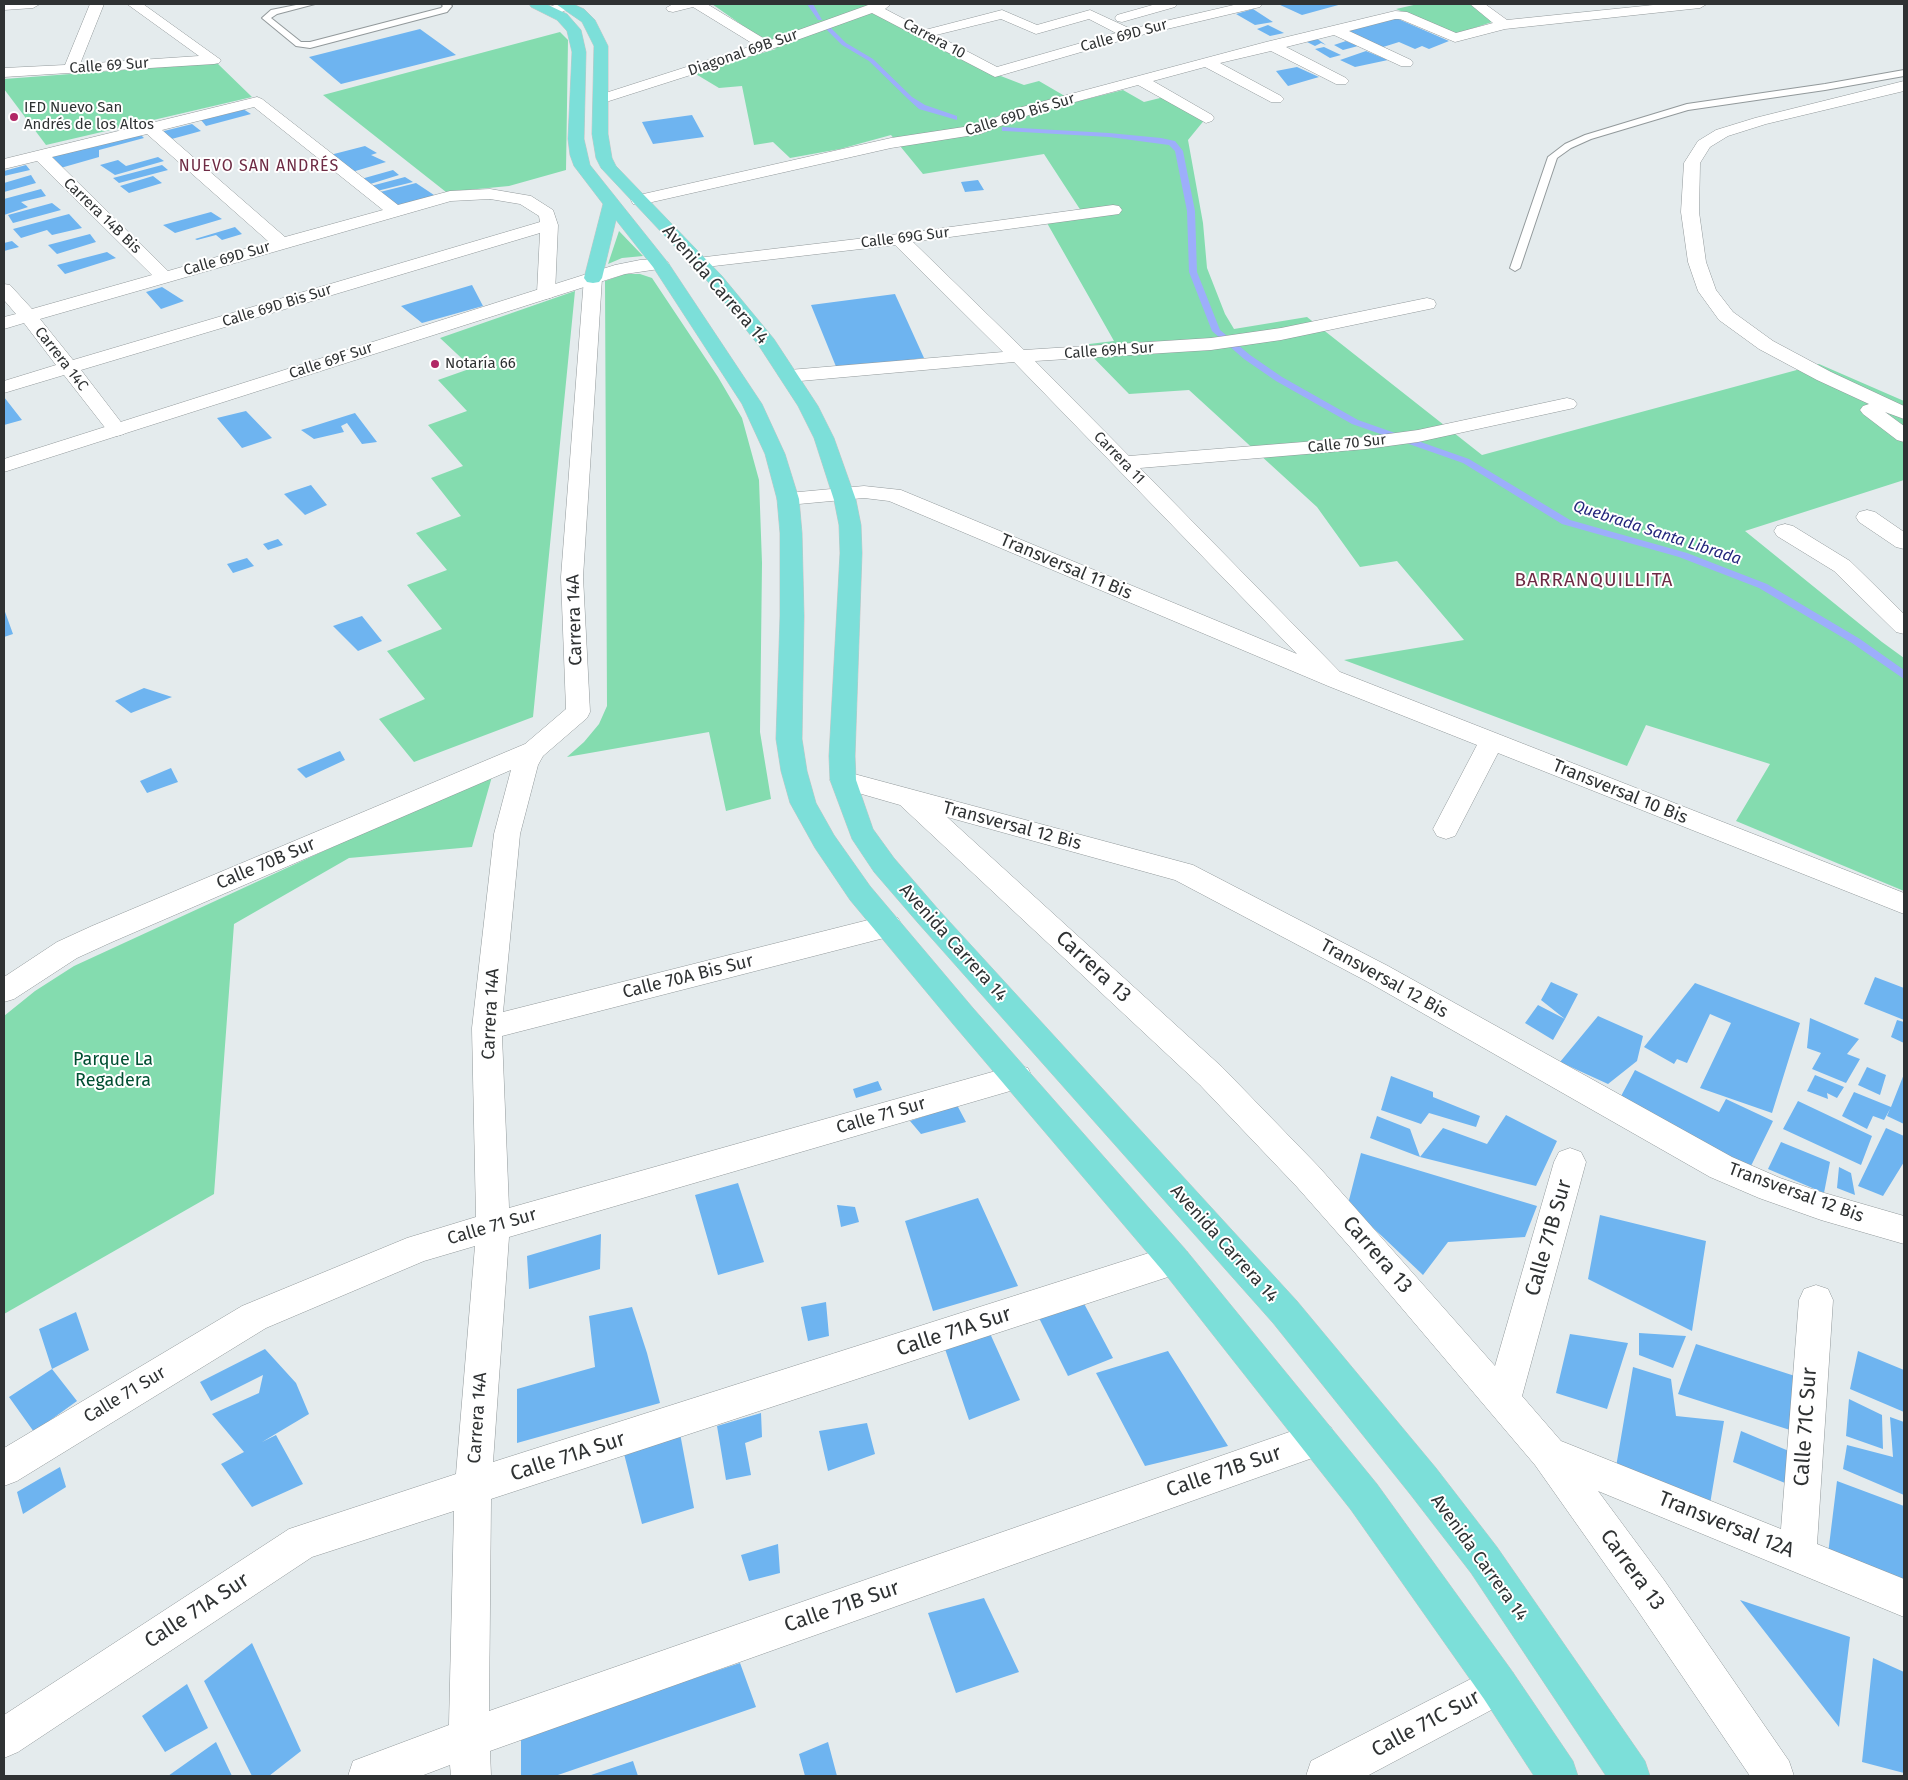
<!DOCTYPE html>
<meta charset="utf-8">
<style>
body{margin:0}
#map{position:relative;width:1908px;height:1780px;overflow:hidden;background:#e4ebed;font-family:"Fira Sans",sans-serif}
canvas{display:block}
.frame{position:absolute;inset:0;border:5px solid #2f3233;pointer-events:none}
</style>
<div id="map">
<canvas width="1908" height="1780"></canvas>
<div class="frame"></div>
</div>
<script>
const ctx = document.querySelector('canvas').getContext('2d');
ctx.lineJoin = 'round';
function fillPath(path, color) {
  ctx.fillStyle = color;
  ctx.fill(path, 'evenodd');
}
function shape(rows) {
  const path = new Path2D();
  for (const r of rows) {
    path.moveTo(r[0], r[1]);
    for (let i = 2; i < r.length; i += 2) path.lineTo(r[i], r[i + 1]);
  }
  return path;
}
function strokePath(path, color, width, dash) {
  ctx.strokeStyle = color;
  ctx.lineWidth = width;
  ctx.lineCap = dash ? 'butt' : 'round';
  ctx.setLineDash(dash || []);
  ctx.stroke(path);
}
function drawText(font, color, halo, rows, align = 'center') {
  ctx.font = font + ' "Fira Sans",sans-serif';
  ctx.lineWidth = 4;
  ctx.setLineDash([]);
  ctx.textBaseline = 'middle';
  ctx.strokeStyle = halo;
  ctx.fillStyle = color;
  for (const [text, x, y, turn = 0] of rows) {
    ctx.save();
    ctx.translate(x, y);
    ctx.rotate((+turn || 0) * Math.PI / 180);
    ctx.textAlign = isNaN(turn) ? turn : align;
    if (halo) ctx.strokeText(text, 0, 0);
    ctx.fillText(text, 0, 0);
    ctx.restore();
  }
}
const green = shape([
 [712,4,872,4,866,6,993,73,1024,85,1039,81,1075,102,1123,90,1144,102,1168,96,1206,118,1188,140,1203,223,1207,268,1225,314,1234,329,1307,317,1482,455,1819,364,1904,401,1904,480,1745,531,1882,642,1904,658,1904,891,1736,821,1770,764,1646,725,1627,766,1344,660,1464,640,1397,561,1360,567,1317,507,1189,390,1129,394,1081,345,1114,341,1047,223,1085,217,1044,154,923,174,891,135,840,149,790,158,773,142,754,145,742,86,719,88,694,73,776,49],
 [1418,4,1470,4,1492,22,1456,34,1396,9],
 [560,32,568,40,566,170,509,186,446,192,323,95],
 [217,63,252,97,46,145,4,89,4,79],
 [619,231,643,256,622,258,608,264],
 [625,274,640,274,652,278,718,377,742,418,759,480,762,563,760,732,771,799,726,811,709,732,567,757,584,742,599,724,607,706,605,281],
 [575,291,533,717,414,762,379,719,425,699,387,651,442,629,407,585,447,570,416,533,461,516,431,478,463,466,428,425,467,411,438,380,472,368,440,338],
 [493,773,472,847,349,858,234,924,214,1194,4,1314,4,1016,35,991,74,966]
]);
const stream = shape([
 [807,4,813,4,822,20,818,20,807,4],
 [827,28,831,28,846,43,873,59,912,97,925,105,957,116,957,120,919,109,908,99,869,61,842,45,827,30,827,28],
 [1002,127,1109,133,1161,138,1175,141,1183,151,1195,211,1197,272,1220,330,1250,355,1282,377,1358,420,1469,459,1570,520,1687,553,1767,584,1860,639,1904,670,1904,679,1852,643,1759,588,1679,557,1562,524,1463,463,1352,424,1276,381,1244,359,1212,331,1189,272,1187,211,1175,151,1169,145,1109,137,1005,131,1002,131,1002,127]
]);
const building = shape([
 [1278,4,1342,4,1302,15],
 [1253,9,1273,22,1255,25,1236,14],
 [1396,18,1449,41,1429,49,1422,46,1415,49,1399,42,1380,48,1340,28],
 [1268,25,1284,33,1270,36,1257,29],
 [420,29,456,55,341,84,309,57],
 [1316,38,1326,45,1321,43,1315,46,1305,41],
 [1346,41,1358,46,1343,50,1334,45],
 [1324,47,1341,55,1330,58,1315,49],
 [1366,51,1388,60,1355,67,1340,60],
 [1297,67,1319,77,1288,86,1276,71],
 [243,109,251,114,206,126,201,120],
 [692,115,704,137,653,144,642,122],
 [192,124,201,131,168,140,160,132],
 [139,133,144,138,99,150,99,157,57,169,48,157],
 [365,146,377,153,371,155,386,162,352,172,330,155],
 [158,157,164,161,115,175,100,165,118,160,126,166],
 [26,165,30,170,4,176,4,171],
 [162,165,168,170,119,183,113,178],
 [393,170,399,175,367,185,361,179],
 [31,175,36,183,4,192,4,183],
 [153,176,162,183,129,193,120,186],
 [405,177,413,182,377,191,371,186],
 [978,180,984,190,965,192,961,182],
 [416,183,437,197,400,208,380,192],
 [41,189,46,196,21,202,28,207,4,215,4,199],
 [52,203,61,210,13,223,8,215],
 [211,212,222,219,175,233,163,225],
 [69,214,82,228,52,235,47,230,21,238,13,229],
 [235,227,242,234,222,240,216,235,197,240,195,239],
 [90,234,96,242,57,254,48,245],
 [12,241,19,247,4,251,4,243],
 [107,252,116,258,65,274,57,265],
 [472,285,483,306,422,323,401,306],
 [162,287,184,301,161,309,146,292],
 [895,294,924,358,837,369,811,305],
 [4,397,22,420,4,425],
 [246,411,272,438,242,448,217,418],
 [355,413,377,442,362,444,347,423,341,426,344,432,314,439,301,430],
 [311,485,327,505,305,515,284,494],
 [278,539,283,545,268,550,263,544],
 [247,558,254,566,233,573,227,564],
 [4,609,13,634,4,637],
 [362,616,382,641,358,651,333,626],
 [144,688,172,697,131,713,115,701],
 [340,751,345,760,306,778,297,769],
 [171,768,178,782,147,793,140,781],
 [1875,977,1904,988,1904,1020,1864,1004],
 [1551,982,1578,994,1565,1019,1541,1000],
 [1695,983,1800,1023,1772,1113,1700,1088,1731,1023,1710,1014,1687,1063,1677,1059,1674,1064,1644,1047],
 [1538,1005,1565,1019,1553,1040,1525,1023],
 [1598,1016,1643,1036,1637,1061,1608,1084,1560,1062],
 [1810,1018,1859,1039,1847,1054,1860,1059,1846,1083,1812,1069,1821,1053,1807,1048],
 [1897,1020,1904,1022,1904,1043,1891,1037],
 [1867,1067,1886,1075,1880,1095,1858,1085],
 [1635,1070,1719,1112,1726,1099,1773,1121,1750,1168,1620,1098],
 [1904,1074,1904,1124,1887,1116,1890,1109,1884,1120,1873,1116,1867,1129,1842,1116,1854,1092,1891,1107],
 [1815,1075,1844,1087,1837,1098,1827,1093,1828,1099,1807,1091],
 [1391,1076,1433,1092,1433,1097,1480,1116,1476,1127,1429,1113,1421,1124,1381,1110],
 [878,1081,882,1090,856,1098,853,1089],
 [1798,1101,1872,1136,1861,1165,1783,1129],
 [957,1105,966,1122,921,1134,910,1121],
 [1506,1115,1557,1141,1536,1186,1420,1157,1370,1138,1377,1116,1410,1129,1420,1157,1443,1128,1487,1144],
 [1886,1128,1904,1136,1904,1162,1883,1196,1858,1186],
 [1781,1142,1830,1162,1824,1193,1768,1169],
 [1361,1153,1537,1206,1525,1237,1448,1242,1423,1275,1348,1204],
 [1839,1167,1851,1173,1855,1195,1837,1188],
 [738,1183,764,1262,718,1275,695,1195],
 [978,1198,1018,1286,933,1311,905,1221],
 [837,1205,855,1207,859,1222,841,1227],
 [1600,1215,1706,1241,1692,1331,1588,1279],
 [601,1234,600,1269,529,1289,527,1256],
 [1080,1296,1113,1358,1068,1376,1036,1312],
 [826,1302,829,1336,808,1341,801,1307],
 [632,1307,647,1353,660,1403,517,1443,517,1389,595,1367,589,1316],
 [76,1312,89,1350,52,1369,77,1401,34,1432,9,1397,52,1369,39,1329],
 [988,1329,1020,1400,969,1420,943,1343],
 [1639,1333,1686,1336,1673,1368,1639,1355],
 [1570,1334,1628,1343,1607,1409,1556,1393],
 [1696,1344,1798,1377,1790,1430,1678,1394],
 [265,1349,296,1383,309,1414,262,1442,276,1435,303,1484,252,1507,221,1464,244,1452,212,1414,259,1393,263,1375,211,1401,200,1382],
 [1168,1351,1228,1446,1145,1466,1096,1373],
 [1858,1351,1904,1370,1904,1412,1850,1389],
 [1633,1367,1671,1379,1676,1416,1724,1421,1710,1504,1616,1467],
 [1849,1399,1882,1415,1883,1449,1846,1436],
 [761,1413,762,1437,745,1443,751,1475,726,1480,717,1426],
 [1890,1417,1904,1422,1904,1495,1843,1469,1847,1445,1893,1457],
 [867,1423,875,1454,828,1471,819,1431],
 [679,1428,694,1508,642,1524,622,1446],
 [1741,1431,1796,1454,1790,1485,1733,1462],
 [60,1467,66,1487,23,1514,17,1492],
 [1837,1481,1904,1506,1904,1585,1828,1554],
 [778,1544,780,1573,749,1581,741,1555],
 [984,1598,1019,1672,956,1693,928,1613],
 [1740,1600,1850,1637,1839,1727],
 [252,1643,301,1751,269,1776,252,1776,204,1681],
 [1873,1658,1904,1672,1904,1773,1862,1762],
 [740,1663,756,1707,555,1776,521,1776,521,1736],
 [187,1684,208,1728,165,1752,142,1716],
 [216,1742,232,1776,168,1776],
 [828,1742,837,1776,805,1776,799,1754],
 [633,1761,638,1776,588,1776]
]);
const service = shape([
 [301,4,315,4,277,14,271,18,301,42,310,42,441,8,443,6,441,4,450,4,452,6,447,12,310,48,296,46,262,18,271,10,301,4],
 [1904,70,1904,76,1825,90,1688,110,1591,139,1571,148,1557,158,1520,268,1515,271,1510,268,1548,157,1565,144,1585,135,1687,104,1825,84,1904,70]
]);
const minor = shape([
 [4,4,40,4,33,8,4,10,4,4],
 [90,4,104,4,80,64,199,56,127,4,143,4,221,60,219,63,214,64,4,77,4,68,65,65,90,4],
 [673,4,707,4,768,41,871,4,891,4,885,9,925,30,1002,10,1037,25,1090,10,1131,29,1238,4,1262,4,1260,7,1133,37,995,77,872,13,772,49,606,102,596,102,593,99,596,96,755,45,693,7,673,12,668,11,666,8,673,4],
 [1001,19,1036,34,1089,19,1116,33,997,67,936,35,1001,19],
 [1156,4,1177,4,1175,7,1122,22,1117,21,1115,18,1117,15,1156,4],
 [1470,4,1485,4,1507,20,1663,4,1707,4,1700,8,1505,29,1455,42,1400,19,1395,19,1349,31,1411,60,1413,63,1411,66,1401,66,1334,35,1286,47,1346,78,1349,81,1346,84,1336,84,1271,51,1220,63,1281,96,1284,99,1281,102,1271,102,1205,67,1153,81,1212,115,1214,118,1212,121,1206,123,1138,85,1034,113,980,134,891,148,639,205,633,204,631,200,633,196,639,195,891,138,977,125,1022,107,1266,42,1395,11,1407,12,1456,33,1493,23,1470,4],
 [1904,81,1904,91,1766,124,1728,136,1710,147,1700,163,1699,212,1706,262,1716,290,1733,312,1773,341,1831,372,1904,406,1904,419,1885,412,1904,426,1904,442,1897,440,1863,414,1860,410,1863,406,1869,404,1817,380,1759,349,1719,320,1698,291,1688,262,1681,212,1684,163,1698,141,1716,130,1755,118,1904,81],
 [257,97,262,99,398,205,450,191,490,189,531,196,553,210,558,225,555,293,553,297,546,299,539,297,537,293,540,233,81,370,127,430,124,434,117,436,110,434,64,375,4,393,4,381,56,365,24,323,4,329,4,317,16,314,4,300,4,284,10,285,32,309,152,275,37,161,4,169,4,159,257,97],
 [254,107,383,210,285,237,162,130,254,107],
 [147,134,269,242,168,271,52,157,147,134],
 [490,199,520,204,539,216,540,222,73,360,40,319,451,201,490,199],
 [1113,205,1119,206,1122,210,1119,214,913,242,1024,350,1211,338,1281,328,1427,298,1434,300,1436,304,1434,308,1281,340,1211,350,1035,361,1129,456,1366,437,1418,430,1567,398,1574,400,1577,404,1574,408,1418,442,1366,449,1140,468,1340,672,1904,893,1904,914,1498,753,1455,836,1446,839,1437,836,1433,829,1477,745,1328,686,889,501,864,498,788,505,780,504,777,499,780,494,788,493,864,486,901,490,1297,654,1014,362,789,382,782,380,779,376,782,372,789,370,1003,352,895,245,697,268,691,267,688,263,691,259,697,258,899,234,1113,205],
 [593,273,599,274,602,278,583,577,590,712,587,718,543,756,538,765,520,834,503,1012,888,915,898,918,902,926,898,934,888,937,502,1036,509,1208,1017,1065,1028,1068,1032,1077,1028,1086,1017,1089,509,1237,493,1462,1174,1245,1186,1250,1191,1260,1186,1270,1174,1275,491,1499,489,1711,1318,1422,1331,1427,1336,1439,1331,1451,1318,1456,490,1751,491,1776,451,1776,450,1765,421,1776,348,1776,353,1761,449,1725,454,1511,312,1557,18,1752,4,1758,4,1715,289,1529,456,1474,475,1246,424,1261,266,1328,17,1481,4,1486,4,1448,242,1306,407,1238,476,1217,472,1028,494,834,511,770,112,942,77,958,14,999,4,1002,4,977,57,942,92,926,525,744,566,709,561,577,584,278,587,274,593,273],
 [1867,510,1875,512,1904,532,1904,549,1896,547,1859,522,1856,517,1859,512,1867,510],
 [1785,524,1793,526,1850,561,1904,614,1904,634,1896,632,1834,571,1777,536,1774,531,1777,526,1785,524],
 [843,771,1193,865,1388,966,1732,1157,1780,1178,1821,1192,1904,1216,1904,1244,1821,1220,1759,1198,1710,1177,1368,982,1175,880,947,817,1222,1067,1319,1167,1495,1366,1554,1162,1559,1152,1570,1148,1581,1152,1586,1162,1522,1396,1561,1441,1781,1529,1799,1300,1804,1289,1816,1285,1828,1289,1833,1300,1817,1544,1904,1579,1904,1617,1598,1491,1664,1580,1789,1761,1794,1776,1750,1776,1636,1608,1535,1465,1350,1247,1297,1187,1200,1085,900,805,834,786,830,780,834,774,843,771],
 [1498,1665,1512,1671,1518,1685,1512,1699,1367,1776,1306,1776,1311,1761,1498,1665]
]);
const tertiary = shape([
 [557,4,575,4,573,7,557,14,547,14,545,11,547,8,557,4],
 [660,259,666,260,669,264,666,268,625,274,4,472,4,459,615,265,640,260,660,259]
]);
const primary = shape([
 [529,4,546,4,567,14,581,30,586,52,584,139,590,165,669,264,762,404,785,454,799,499,802,533,804,616,802,739,807,771,816,803,834,835,870,886,973,1008,1186,1250,1377,1484,1512,1671,1573,1761,1578,1776,1534,1776,1484,1699,1351,1510,1162,1270,953,1024,850,900,815,848,790,803,781,771,776,739,780,616,780,533,777,499,765,454,742,404,653,267,616,220,602,278,599,282,593,283,587,282,584,278,603,204,574,166,570,155,568,139,572,52,567,31,557,20,531,7,529,4],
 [556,4,573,4,584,9,595,20,608,46,608,134,612,158,616,166,722,276,774,339,818,406,834,438,856,500,861,525,862,553,855,756,856,780,873,829,894,858,938,909,1297,1301,1436,1468,1497,1547,1645,1761,1650,1776,1606,1776,1471,1573,1410,1494,1273,1323,918,923,874,872,852,839,830,780,829,756,840,553,839,525,834,500,814,438,798,406,759,346,710,284,601,168,596,158,592,134,594,46,582,22,556,4]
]);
const markers = [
 [14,117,5,"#b12765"],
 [435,364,5,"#b12765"]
];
const farStreetnames = [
 ["Calle 69D Sur",1124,36,-15],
 ["Carrera 10",934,39,28],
 ["Diagonal 69B Sur",743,53,-19],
 ["Calle 69 Sur",109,66,-4],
 ["Calle 69D Bis Sur",1020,115,-17],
 ["Carrera 14B Bis",102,216,44],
 ["Calle 69G Sur",905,238,-7],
 ["Calle 69D Sur",227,259,-16],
 ["Calle 69D Bis Sur",277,306,-17],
 ["Calle 69H Sur",1109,351,-4],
 ["Carrera 14C",61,359,52],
 ["Calle 69F Sur",331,361,-18],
 ["Calle 70 Sur",1347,444,-6],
 ["Carrera 11",1119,458,46]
];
const farPoinames = [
 ["IED Nuevo San",24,108],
 ["Andrés de los Altos",24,125],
 ["Notaría 66",445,364]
];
const farNeighbourhoodnames = [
 ["NUEVO SAN ANDRÉS",259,167]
];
const farWaternames = [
 ["Quebrada Santa Librada",1657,533,18]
];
const streetNames = [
 ["Avenida Carrera 14",715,285,49],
 ["Transversal 11 Bis",1066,567,23],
 ["Carrera 14A",575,620,-92],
 ["Transversal 10 Bis",1620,792,22],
 ["Transversal 12 Bis",1012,826,15],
 ["Calle 70B Sur",266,864,-23],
 ["Avenida Carrera 14",953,943,48],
 ["Calle 70A Bis Sur",688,977,-14],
 ["Transversal 12 Bis",1384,979,29],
 ["Carrera 14A",491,1014,-87],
 ["Calle 71 Sur",881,1116,-16],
 ["Transversal 12 Bis",1796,1193,20],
 ["Calle 71 Sur",492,1227,-16],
 ["Avenida Carrera 14",1224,1244,48],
 ["Calle 71 Sur",125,1395,-31],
 ["Carrera 14A",478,1418,-86],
 ["Avenida Carrera 14",1479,1558,54]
];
const parkNames = [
 ["Parque La",113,1060],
 ["Regadera",113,1081]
];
const neighbourhoodNames = [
 ["BARRANQUILLITA",1594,581]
];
const nearStreetnames = [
 ["Carrera 13",1093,967,43],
 ["Calle 71B Sur",1549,1238,-74],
 ["Carrera 13",1377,1255,49],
 ["Calle 71A Sur",954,1332,-18],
 ["Calle 71C Sur",1806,1427,-86],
 ["Calle 71A Sur",568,1457,-18],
 ["Calle 71B Sur",1224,1472,-19],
 ["Transversal 12A",1726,1525,22],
 ["Carrera 13",1632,1570,54],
 ["Calle 71B Sur",842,1607,-19],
 ["Calle 71A Sur",197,1611,-33],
 ["Calle 71C Sur",1426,1724,-28]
];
fillPath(green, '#84dcaf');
fillPath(stream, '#9daefb');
fillPath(building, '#6eb4f0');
strokePath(service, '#92999b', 2);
strokePath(minor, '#92999b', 1);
strokePath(tertiary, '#92999b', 1);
strokePath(primary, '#c5c6c6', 1);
fillPath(service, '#fff');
fillPath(minor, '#fff');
fillPath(tertiary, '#fff');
fillPath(primary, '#7cdfd9');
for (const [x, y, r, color] of markers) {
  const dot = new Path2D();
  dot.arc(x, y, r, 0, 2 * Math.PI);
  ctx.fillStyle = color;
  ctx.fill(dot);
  strokePath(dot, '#fff', 2);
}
drawText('15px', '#2f3233', '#fff', farStreetnames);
drawText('15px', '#2f3233', '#fff', farPoinames, 'left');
ctx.letterSpacing = '1px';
drawText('16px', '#6e2b44', '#fff', farNeighbourhoodnames);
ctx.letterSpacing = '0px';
drawText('italic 16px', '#24277d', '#fff', farWaternames);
drawText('18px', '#2f3233', '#fff', streetNames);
drawText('18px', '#004f32', '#fff', parkNames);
ctx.letterSpacing = '1px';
drawText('19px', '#6e2b44', '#fff', neighbourhoodNames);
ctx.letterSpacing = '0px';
drawText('21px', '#2f3233', '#fff', nearStreetnames);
</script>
